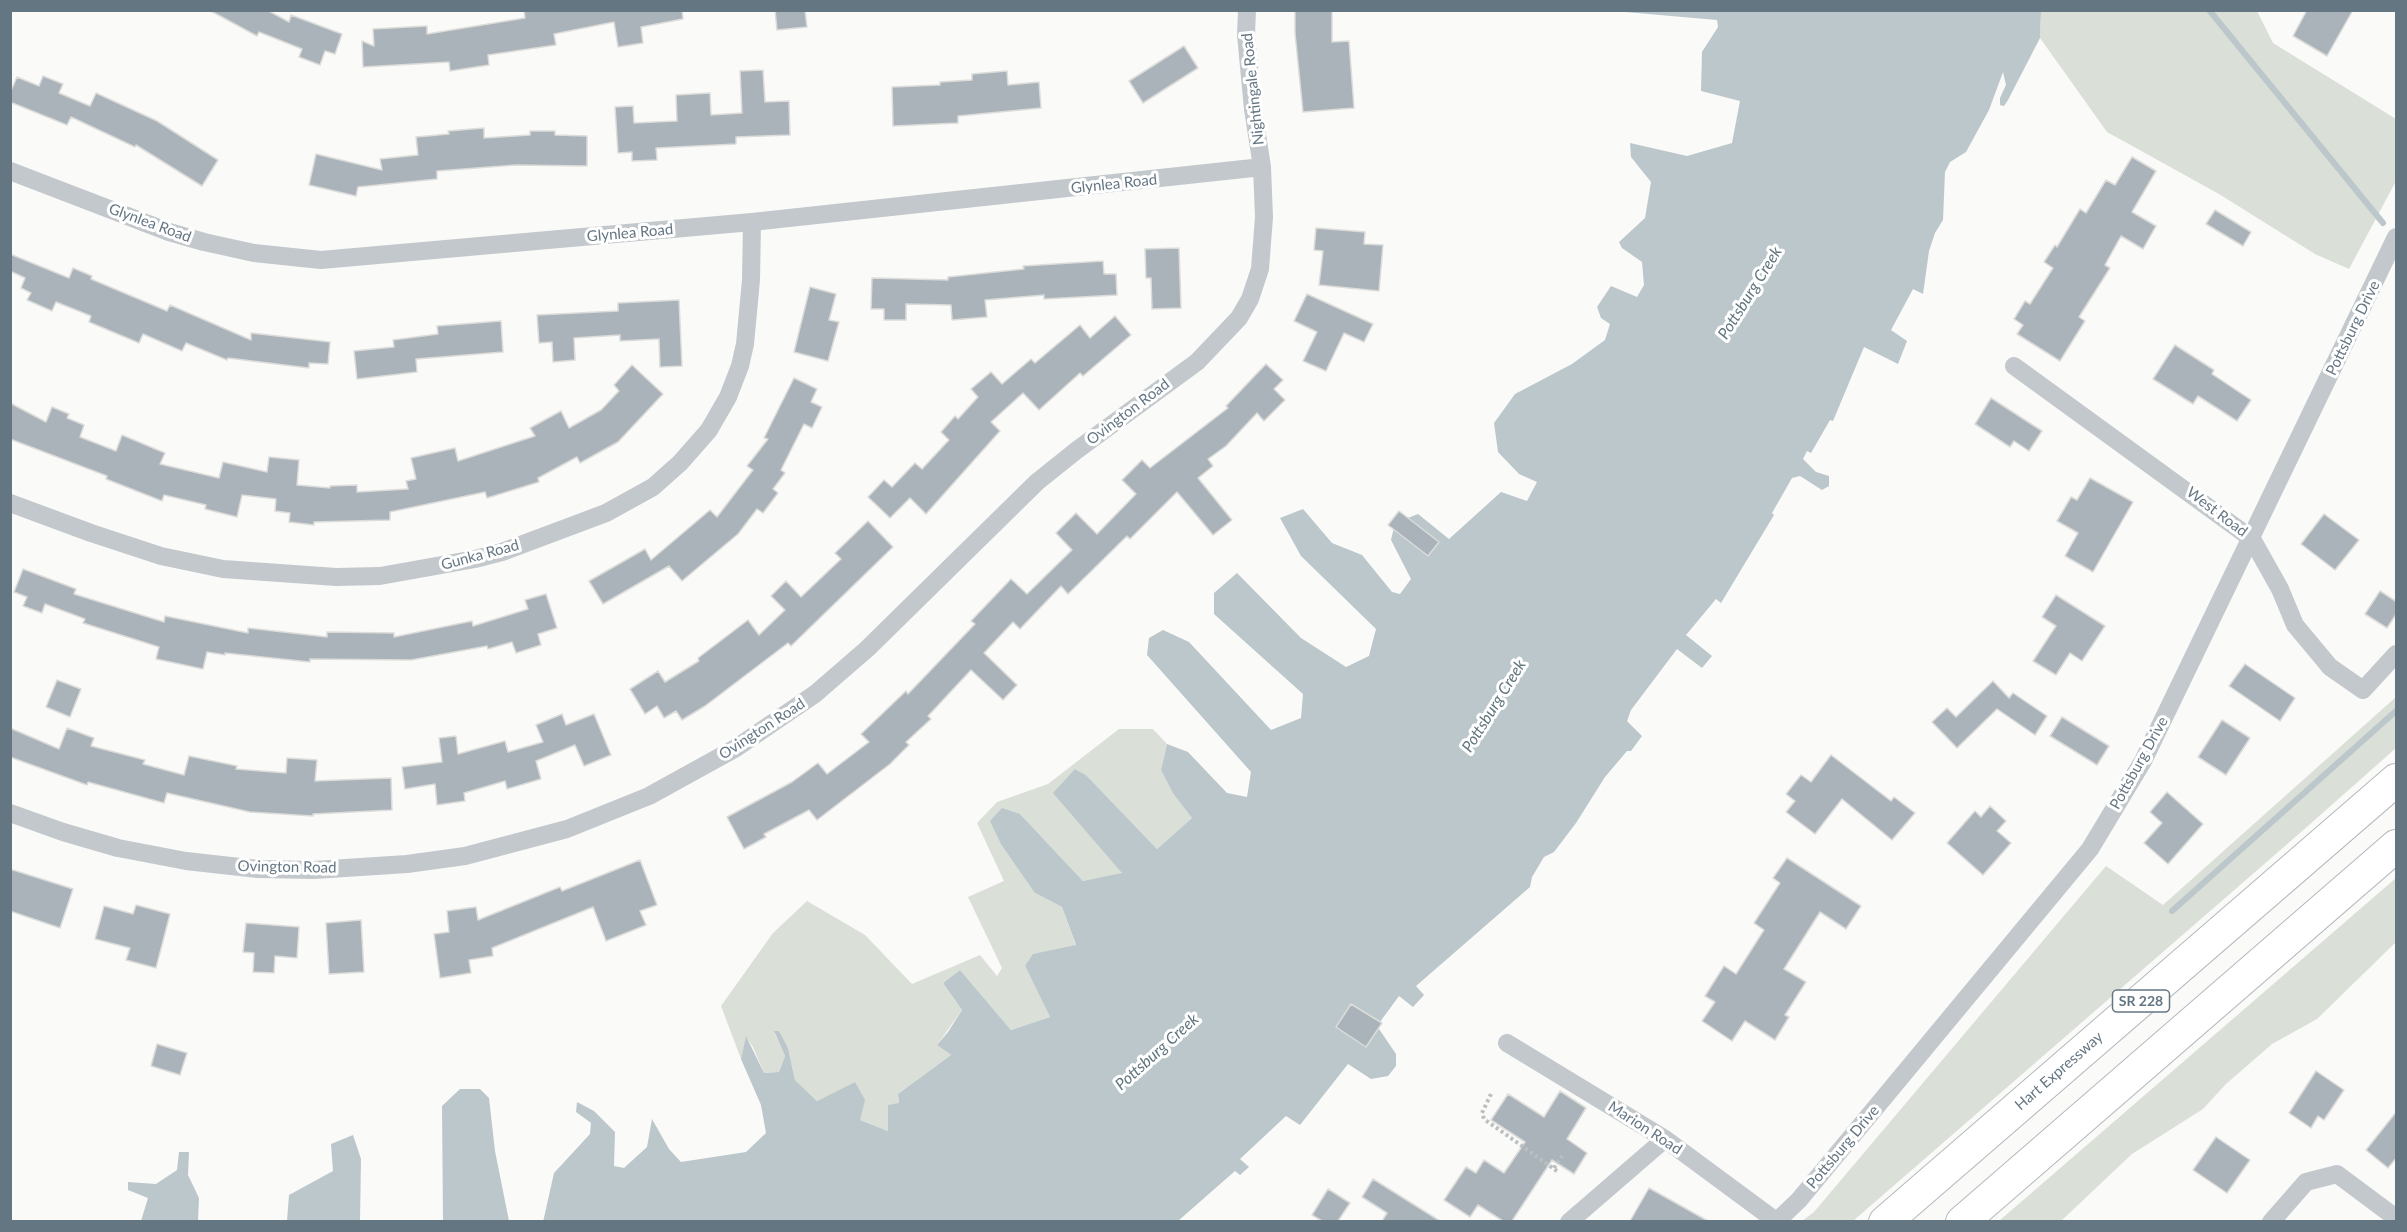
<!DOCTYPE html>
<style>
body{margin:0}
#map{position:relative;width:2407px;height:1232px;overflow:hidden;background:#fafaf8;font-family:Lato,sans-serif}
canvas{display:block}
.frame{position:absolute;inset:0;border:12px solid #657683;pointer-events:none}
</style>
<div id="map">
<canvas width="2407" height="1232"></canvas>
<div class="frame"></div>
</div>
<script>
const ctx = document.querySelector('canvas').getContext('2d');
ctx.lineJoin = 'round';
function fillPath(path, color) {
  ctx.fillStyle = color;
  ctx.fill(path, 'evenodd');
}
function shape(rows) {
  const path = new Path2D();
  for (const r of rows) {
    path.moveTo(r[0], r[1]);
    for (let i = 2; i < r.length; i += 2) path.lineTo(r[i], r[i + 1]);
  }
  return path;
}
function strokePath(path, color, width, dash) {
  ctx.strokeStyle = color;
  ctx.lineWidth = width;
  ctx.lineCap = dash ? 'butt' : 'round';
  ctx.setLineDash(dash || []);
  ctx.stroke(path);
}
function drawText(font, color, halo, rows, align = 'center') {
  ctx.font = font + ' Lato,sans-serif';
  ctx.lineWidth = 6;
  ctx.setLineDash([]);
  ctx.textBaseline = 'middle';
  ctx.strokeStyle = halo;
  ctx.fillStyle = color;
  for (const [text, x, y, turn = 0] of rows) {
    ctx.save();
    ctx.translate(x, y);
    ctx.rotate((+turn || 0) * Math.PI / 180);
    ctx.textAlign = isNaN(turn) ? turn : align;
    if (halo) ctx.strokeText(text, 0, 0);
    ctx.fillText(text, 0, 0);
    ctx.restore();
  }
}
const green = shape([
 [2041,11,2257,11,2273,43,2396,119,2396,181,2349,269,2315,254,2219,194,2107,132,2040,38],
 [2396,697,2396,748,2300,833,1853,1221,1802,1221,1814,1212,2106,866,2163,905],
 [1119,729,1153,729,1167,744,1161,770,1174,793,1192,818,1157,849,1086,775,1075,769,1122,874,1083,881,1020,814,1035,893,1062,907,1076,946,1025,966,1050,1017,1011,1030,960,970,943,983,962,1010,937,1045,951,1055,898,1094,899,1103,888,1131,860,1120,855,1082,817,1101,795,1080,788,1048,774,1032,785,1056,779,1072,764,1073,753,1047,746,1037,741,1059,721,1006,773,933,807,901,865,935,912,984,980,955,997,976,1002,968,968,897,1004,881,977,823,997,802,1048,784],
 [2396,878,2396,942,2317,1019,2272,1044,2226,1084,2203,1109,2132,1154,2061,1221,1999,1221]
]);
const water = shape([
 [1614,11,2041,11,2040,38,2008,100,2004,106,2000,105,2000,98,2006,85,2003,72,1989,110,1966,152,1950,162,1945,172,1943,220,1935,233,1929,251,1923,294,1913,289,1891,330,1907,341,1898,364,1864,347,1833,421,1830,420,1811,453,1807,451,1803,459,1816,472,1829,476,1829,486,1822,490,1800,476,1792,478,1772,513,1774,515,1721,603,1716,599,1686,635,1712,656,1702,668,1677,649,1631,710,1627,721,1642,736,1631,751,1627,751,1605,777,1576,823,1554,852,1544,857,1532,877,1530,887,1416,986,1424,995,1413,1007,1399,996,1377,1026,1396,1054,1396,1066,1388,1076,1371,1079,1348,1064,1300,1125,1286,1116,1240,1159,1249,1167,1240,1175,1235,1171,1178,1221,543,1222,554,1173,590,1134,591,1123,576,1112,577,1102,594,1111,615,1132,614,1166,624,1168,647,1147,652,1119,669,1149,681,1162,746,1152,766,1133,761,1105,741,1059,746,1036,764,1073,779,1072,785,1056,774,1031,779,1031,788,1048,795,1080,817,1101,855,1082,865,1100,860,1120,888,1131,888,1105,899,1103,898,1094,951,1055,937,1045,948,1032,962,1010,943,983,960,970,1011,1030,1050,1017,1025,966,1033,954,1076,945,1062,907,1035,893,1001,844,990,821,1002,808,1020,814,1083,881,1122,873,1053,793,1075,769,1086,775,1157,849,1192,818,1173,793,1161,770,1167,744,1188,752,1227,793,1247,797,1251,772,1147,655,1149,638,1163,630,1189,642,1271,730,1301,718,1303,694,1214,614,1214,593,1237,573,1301,638,1346,667,1369,656,1376,629,1301,556,1280,518,1303,509,1332,543,1362,555,1392,592,1400,594,1411,579,1391,540,1395,523,1418,514,1449,539,1501,492,1527,501,1537,482,1519,474,1498,452,1494,423,1515,394,1572,364,1605,340,1610,324,1601,318,1597,307,1611,286,1637,297,1644,285,1642,262,1622,248,1619,242,1645,218,1651,182,1631,157,1630,143,1687,156,1732,143,1740,101,1701,91,1702,52,1718,27,1717,20],
 [460,1089,480,1089,489,1098,495,1151,509,1221,443,1221,442,1106],
 [353,1135,361,1159,360,1221,287,1221,289,1195,333,1171,331,1144],
 [179,1152,189,1152,188,1175,199,1198,198,1221,141,1221,148,1198,128,1190,128,1182,156,1184,177,1170]
]);
const stream = shape([
 [2209,10,2383,223],
 [2172,911,2396,711]
]);
const building = shape([
 [209,10,267,10,289,22,291,15,342,34,335,54,325,51,320,65,299,57,302,49,259,32,257,36,209,10],
 [524,10,682,10,683,19,641,27,643,43,618,47,614,22,554,34,556,45,488,55,489,65,450,71,449,62,363,67,362,41,374,46,373,29,427,26,427,34,525,18,524,10],
 [775,10,805,10,807,27,777,30,775,10],
 [1295,10,1332,10,1332,42,1349,41,1354,108,1303,112,1295,33,1295,10],
 [2307,10,2353,10,2327,56,2293,36,2307,10],
 [1184,46,1198,68,1143,103,1129,81,1184,46],
 [763,70,765,102,789,101,790,135,736,137,736,144,656,148,657,160,632,161,632,152,618,153,615,107,633,106,634,123,677,121,676,95,710,93,711,115,742,113,740,71,763,70],
 [1007,71,1008,85,1039,82,1041,108,958,116,958,123,893,126,892,87,940,85,940,82,972,80,972,74,1007,71],
 [43,76,63,84,59,93,90,106,96,93,157,121,218,160,202,186,136,145,135,147,71,117,67,125,10,102,10,93,17,77,39,86,43,76],
 [484,128,484,138,530,135,530,131,555,131,555,135,587,136,587,166,516,165,437,171,437,179,358,187,356,196,309,185,316,154,382,170,380,159,418,155,416,137,449,134,448,131,484,128],
 [2132,157,2156,171,2132,212,2156,226,2143,249,2121,236,2105,265,2110,268,2079,317,2085,321,2060,361,2017,334,2023,325,2014,319,2025,301,2030,304,2053,268,2044,262,2055,245,2057,247,2080,209,2086,213,2106,180,2115,185,2132,157],
 [2215,210,2251,232,2243,246,2206,224,2215,210],
 [1316,228,1365,232,1364,244,1383,245,1379,291,1319,285,1323,251,1314,250,1316,228],
 [1179,248,1181,308,1152,309,1151,278,1146,278,1145,249,1179,248],
 [10,254,69,278,73,268,92,276,91,279,167,311,170,305,251,340,251,333,330,342,328,364,309,363,309,368,228,358,227,360,186,343,182,351,143,334,139,343,89,322,91,316,56,302,52,311,27,300,31,293,21,288,25,278,10,271,10,254],
 [1103,261,1104,274,1116,274,1117,295,1044,299,1044,295,985,300,987,317,952,320,951,305,906,304,906,320,884,320,884,309,871,309,872,278,948,280,948,277,1024,269,1023,266,1103,261],
 [810,287,836,294,829,320,839,322,828,361,794,352,810,287],
 [1307,294,1373,324,1364,342,1344,333,1326,371,1303,361,1317,332,1294,321,1307,294],
 [679,300,682,366,660,367,659,339,620,341,620,335,574,338,575,360,553,362,552,342,539,343,537,315,618,311,618,303,679,300],
 [1115,316,1131,335,1083,376,1080,373,1039,410,1023,393,991,422,1000,431,926,514,910,498,890,518,868,497,884,480,892,487,915,463,922,469,949,440,941,432,955,416,958,419,978,397,971,389,991,372,1002,384,1031,359,1035,363,1080,325,1090,338,1115,316],
 [501,321,503,352,416,359,417,372,357,379,354,351,394,347,393,340,438,334,437,326,501,321],
 [2175,345,2214,370,2212,374,2251,400,2237,421,2198,396,2193,404,2153,379,2175,345],
 [1266,364,1283,380,1274,389,1285,400,1264,421,1257,413,1226,446,1208,459,1213,466,1198,478,1232,520,1213,535,1177,492,1130,539,1127,536,1068,594,1061,586,1020,629,1013,622,984,653,1017,685,1003,700,971,670,928,716,931,719,906,742,909,745,890,764,817,820,809,810,764,834,766,837,744,849,727,817,792,782,818,763,827,774,869,742,861,734,906,691,908,694,975,624,971,621,1011,579,1027,594,1072,550,1056,533,1076,513,1097,534,1136,494,1122,480,1142,460,1150,468,1228,408,1226,406,1266,364],
 [632,365,663,394,618,442,580,463,577,457,538,478,539,482,487,498,485,492,390,512,390,520,314,522,314,525,289,522,290,513,275,511,276,499,242,495,237,517,205,509,206,505,164,495,162,501,106,479,107,476,10,439,10,403,46,422,52,407,69,414,67,418,84,425,80,437,116,451,122,435,165,453,160,464,219,478,223,462,267,472,269,457,299,460,297,485,330,488,330,486,357,485,357,492,408,489,406,481,416,479,411,458,455,448,458,461,535,436,530,428,561,411,569,428,601,410,619,391,614,385,632,365],
 [794,378,817,389,811,402,822,407,812,428,804,424,781,470,785,473,773,489,778,493,763,513,757,509,738,534,682,581,669,566,603,604,589,581,645,549,651,560,710,510,717,517,753,470,747,466,768,439,764,438,794,378],
 [1991,398,2042,431,2029,451,2014,441,2010,447,1975,424,1991,398],
 [2090,478,2133,502,2093,572,2065,556,2078,533,2057,521,2071,497,2077,500,2090,478],
 [1399,511,1439,542,1428,556,1388,525,1399,511],
 [2324,514,2359,540,2335,570,2301,544,2324,514],
 [868,521,893,547,791,646,788,643,705,706,682,720,676,711,664,718,657,706,645,714,630,689,658,671,665,682,699,661,698,658,748,620,759,635,785,610,771,596,786,581,801,597,841,559,835,553,868,521],
 [23,569,76,589,74,594,164,622,165,616,248,633,248,628,327,637,327,632,394,633,394,637,472,621,473,626,528,609,525,600,546,594,557,628,538,634,541,645,516,653,512,642,488,649,487,646,411,660,310,659,310,662,225,653,225,655,207,652,203,669,156,659,159,647,83,623,85,619,45,604,42,613,23,606,27,597,14,592,23,569],
 [2380,591,2397,602,2397,613,2387,628,2365,614,2380,591],
 [2056,595,2105,626,2082,661,2070,653,2056,675,2033,661,2056,626,2042,617,2056,595],
 [2245,664,2295,698,2280,721,2229,686,2245,664],
 [57,680,81,689,70,717,46,707,57,680],
 [1993,681,2009,698,2013,693,2047,716,2035,735,1997,709,1957,748,1932,722,1947,708,1956,717,1993,681],
 [562,714,566,725,594,714,611,755,584,766,575,745,536,761,541,779,507,789,505,781,464,793,465,801,437,805,435,784,405,789,402,767,442,762,439,738,456,736,458,754,505,741,508,752,543,742,536,725,562,714],
 [2062,717,2109,746,2097,765,2050,736,2062,717],
 [2222,720,2250,738,2226,775,2198,757,2222,720],
 [10,728,59,749,67,728,94,738,91,746,145,760,143,764,184,775,189,756,237,766,236,769,286,773,287,758,317,760,315,781,391,778,392,810,313,814,313,816,250,812,167,793,164,803,88,782,87,785,10,757,10,728],
 [1831,755,1891,801,1894,797,1915,813,1892,840,1842,799,1815,834,1786,812,1795,801,1786,794,1801,775,1811,782,1831,755],
 [2167,792,2203,824,2168,864,2144,843,2162,823,2150,812,2167,792],
 [1990,806,2006,821,1997,831,2011,843,1983,875,1947,843,1975,811,1981,817,1990,806],
 [1787,858,1861,906,1846,929,1820,912,1784,969,1806,982,1785,1015,1789,1017,1775,1040,1745,1021,1732,1041,1702,1021,1715,1002,1705,996,1724,966,1736,974,1764,930,1754,923,1780,883,1773,878,1787,858],
 [640,860,657,905,640,911,646,925,606,941,593,907,492,948,493,956,469,960,471,973,440,978,434,934,449,932,447,911,476,907,478,920,560,887,562,891,640,860],
 [10,869,73,889,60,928,10,911,10,869],
 [136,905,170,914,156,968,126,960,130,948,95,939,104,906,133,914,136,905],
 [361,920,364,972,329,974,326,923,361,920],
 [246,923,299,927,297,958,275,956,274,973,253,972,254,953,243,952,246,923],
 [1351,1004,1382,1023,1366,1047,1336,1027,1351,1004],
 [157,1044,187,1053,180,1075,151,1066,157,1044],
 [2316,1071,2344,1090,2324,1120,2318,1116,2311,1128,2289,1113,2316,1071],
 [1560,1091,1586,1108,1567,1139,1587,1153,1574,1174,1552,1160,1512,1221,1503,1221,1478,1205,1470,1217,1444,1200,1466,1167,1476,1173,1484,1160,1504,1173,1525,1142,1491,1120,1508,1094,1544,1117,1560,1091],
 [2397,1111,2397,1157,2388,1168,2366,1150,2397,1111],
 [2216,1137,2250,1160,2227,1193,2193,1170,2216,1137],
 [1373,1179,1440,1221,1382,1221,1387,1213,1362,1197,1373,1179],
 [1649,1188,1708,1221,1630,1221,1649,1188],
 [1328,1189,1350,1203,1338,1221,1322,1221,1312,1215,1328,1189]
]);
const path = shape([
 [1491,1094,1482,1113,1484,1119,1557,1171],
 [1554,1168,1564,1153]
]);
const street = shape([
 [10,171,169,232,204,242,254,253,321,260,752,222,1262,167],
 [2014,366,2252,539,2280,589,2295,625,2330,667,2363,690,2396,654],
 [10,503,91,533,161,556,223,569,336,577,380,576,475,559,502,552,606,513,653,487,680,463,709,430,728,397,740,366,745,344,751,280,752,222],
 [10,813,63,832,118,848,186,861,258,869,314,870,407,864,465,856,567,829,649,796,736,748,815,694,867,649,1037,482,1077,450,1197,362,1239,318,1250,299,1260,269,1264,217,1262,167,1253,109,1246,35,1247,10],
 [1507,1043,1665,1139,1776,1221],
 [1569,1222,1665,1139],
 [1776,1222,1799,1200,2090,849,2143,761,2396,237],
 [2271,1222,2306,1182,2337,1174,2396,1218]
]);
const highway = shape([
 [1885,1222,2396,780],
 [1962,1222,2396,846]
]);
const shields = [
 [2141,1001,57]
];
const shieldNames = [
 ["SR 228",2141,1001]
];
const streetNames = [
 ["Nightingale Road",1253,89,-96],
 ["Glynlea Road",1114,184,-6],
 ["Glynlea Road",150,223,20],
 ["Glynlea Road",630,233,-5],
 ["Pottsburg Drive",2353,328,-64],
 ["Ovington Road",1128,412,-37],
 ["West Road",2217,512,37],
 ["Gunka Road",480,555,-15],
 ["Ovington Road",762,729,-33],
 ["Pottsburg Drive",2139,763,-61],
 ["Ovington Road",287,867,1],
 ["Hart Expressway",2059,1071,-41],
 ["Marion Road",1645,1128,33],
 ["Pottsburg Drive",1843,1147,-50]
];
const waterNames = [
 ["Pottsburg Creek",1750,293,-58],
 ["Pottsburg Creek",1494,706,-58],
 ["Pottsburg Creek",1157,1052,-42]
];
fillPath(green, '#dadfd7');
fillPath(water, '#bbc7cb');
strokePath(stream, '#bbc7cb', 6);
fillPath(building, '#aab3b9');
strokePath(building, '#dcdcda', 1.5);
strokePath(highway, '#b4b9bd', 34);
strokePath(path, '#bbbfc2', 4, [3, 3]);
strokePath(street, '#c3c8cc', 18);
strokePath(highway, '#fff', 32);
for (const [x, y, w] of shields) {
  const box = new Path2D();
  box.roundRect(x - w / 2, y - 11, w, 22, 4.5);
  ctx.fillStyle = '#fff';
  ctx.fill(box);
  strokePath(box, '#657683', 1.5);
}
drawText('bold 14px', '#657683', null, shieldNames);
drawText('15px', '#657683', '#fff', streetNames);
drawText('italic 16px', '#60757c', '#fff', waterNames);
</script>
